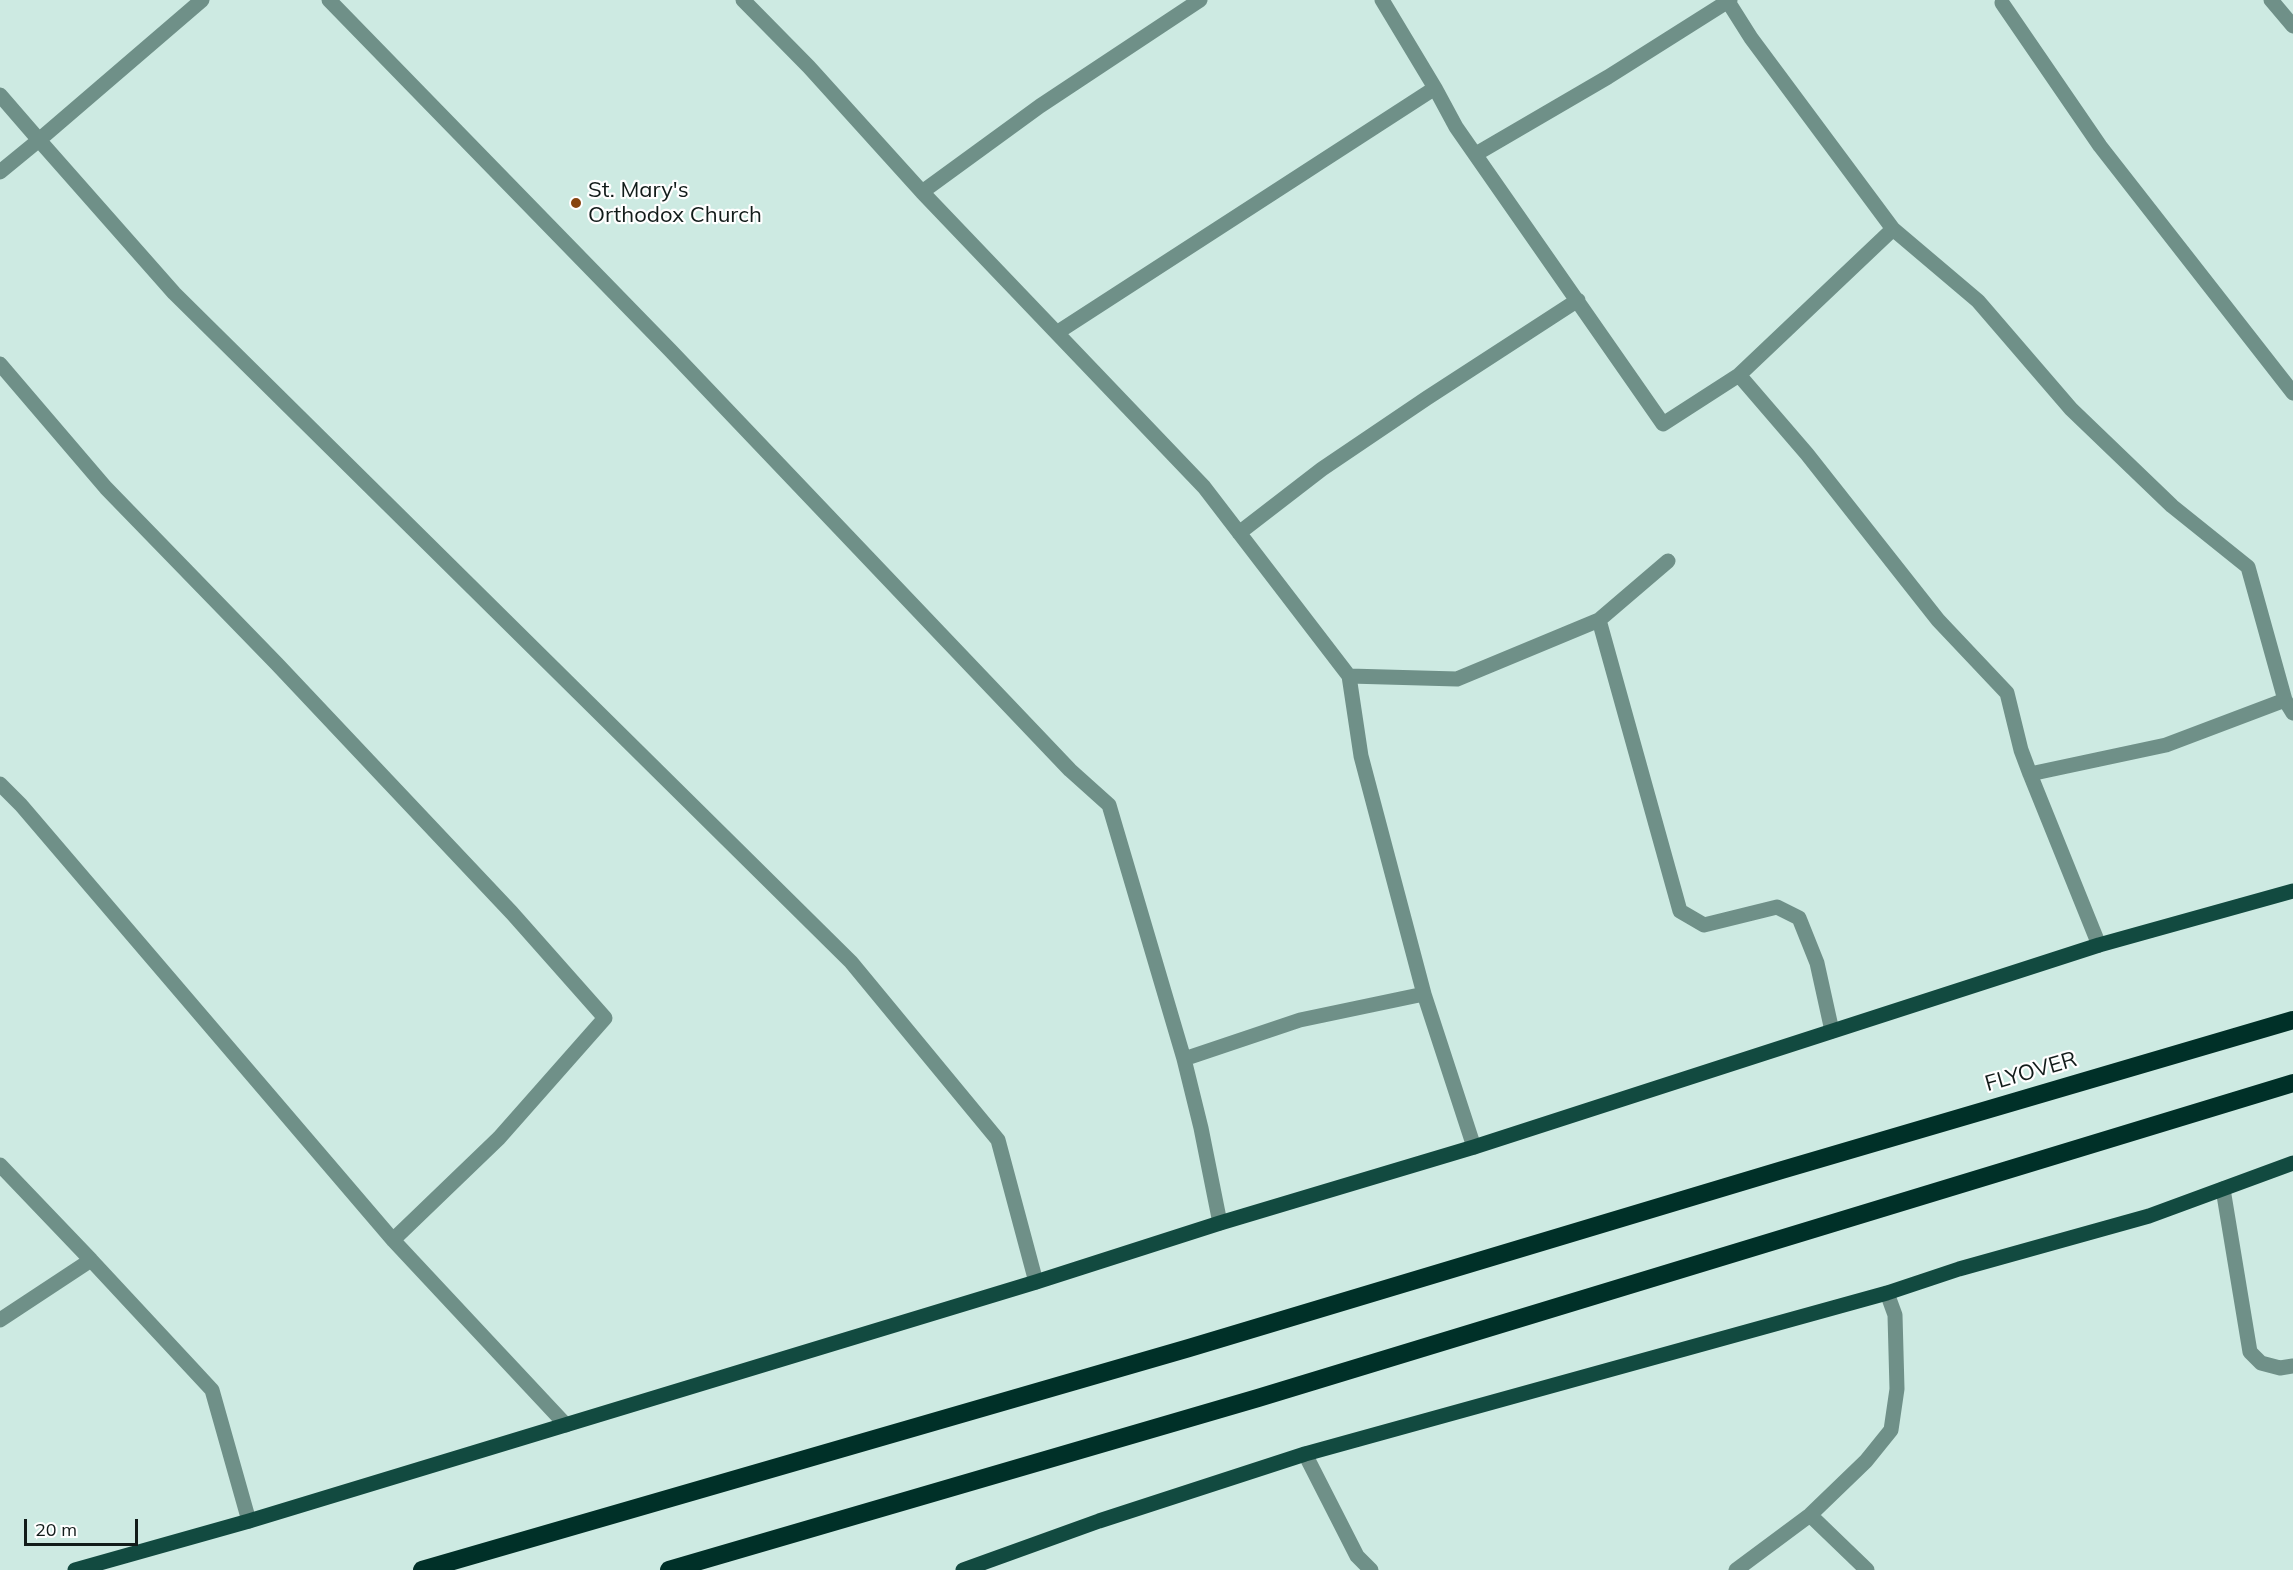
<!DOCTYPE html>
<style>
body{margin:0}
#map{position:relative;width:2293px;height:1570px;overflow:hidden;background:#cdeae2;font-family:Mulish,sans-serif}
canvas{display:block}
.scale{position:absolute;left:24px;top:1519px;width:114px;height:27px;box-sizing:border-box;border:3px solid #121c1a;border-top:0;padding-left:8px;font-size:18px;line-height:21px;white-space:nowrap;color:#121c1a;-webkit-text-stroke:4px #fff;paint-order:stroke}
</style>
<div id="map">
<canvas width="2293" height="1570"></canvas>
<div class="scale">20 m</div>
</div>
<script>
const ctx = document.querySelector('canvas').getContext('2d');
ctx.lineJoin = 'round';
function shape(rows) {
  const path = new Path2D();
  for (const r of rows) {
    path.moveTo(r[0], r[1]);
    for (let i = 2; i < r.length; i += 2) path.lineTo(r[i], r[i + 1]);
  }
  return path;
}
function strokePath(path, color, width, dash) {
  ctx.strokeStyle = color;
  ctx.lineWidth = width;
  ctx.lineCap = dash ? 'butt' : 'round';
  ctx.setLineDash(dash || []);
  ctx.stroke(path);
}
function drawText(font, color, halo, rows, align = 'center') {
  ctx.font = font + ' Mulish,sans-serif';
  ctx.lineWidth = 4.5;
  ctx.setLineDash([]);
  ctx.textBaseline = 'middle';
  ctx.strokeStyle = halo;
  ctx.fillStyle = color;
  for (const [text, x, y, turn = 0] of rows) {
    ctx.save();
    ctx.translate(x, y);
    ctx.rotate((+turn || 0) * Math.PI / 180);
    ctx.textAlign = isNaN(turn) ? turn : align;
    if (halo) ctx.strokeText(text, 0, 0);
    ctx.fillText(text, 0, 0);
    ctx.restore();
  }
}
const minor = shape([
 [329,0,670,350,1070,770,1109,805,1184,1059,1201,1128,1220,1223],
 [743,0,809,67,922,192,1204,487,1349,676,1361,756,1424,994],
 [1382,0,1435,88,1456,127,1663,424,1739,375,1893,229,1751,38,1727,0],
 [2271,0,2293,26],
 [2002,3,2100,146,2293,393],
 [0,95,39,140,202,0],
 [1476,154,1608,77,1730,0],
 [0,172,39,140,174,293,851,962,998,1140,1036,1282],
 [922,192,1040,106,1200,0],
 [1893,229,1978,301,2071,409,2172,506,2248,567,2285,700,2293,713],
 [1058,332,1435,88],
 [0,364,106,488,277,664,512,913,605,1018,499,1138,393,1240],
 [1739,375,1807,454,1938,620,2007,693,2021,750,2030,774,2099,945],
 [1239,533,1322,469,1427,398,1578,300],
 [1599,620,1668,561],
 [1349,676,1457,679,1599,620,1680,911,1704,925,1777,907,1799,918,1817,963,1832,1031],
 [2030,774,2166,745,2285,700],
 [0,784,21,805,393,1240,566,1425],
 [1184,1059,1300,1020,1424,994,1474,1147],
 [0,1165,91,1260],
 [2223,1189,2250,1352,2261,1363,2280,1368,2293,1366],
 [0,1320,91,1260,212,1390,249,1521],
 [1305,1454,1357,1556,1371,1570],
 [1810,1515,1867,1570],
 [1736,1570,1810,1515,1866,1461,1891,1430,1897,1389,1895,1315,1887,1293]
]);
const major = shape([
 [75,1570,249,1521,1036,1282,1220,1223,1474,1147,2099,945,2293,891],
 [963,1570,1099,1521,1305,1454,1887,1293,1959,1269,2149,1216,2293,1163]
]);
const highway = shape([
 [422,1570,1189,1348,1782,1170,2293,1020],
 [669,1570,1258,1398,2293,1083]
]);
const markers = [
 [576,203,6,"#86440f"]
];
const poiNames = [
 ["St. Mary's",588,190],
 ["Orthodox Church",588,215]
];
const streetNames = [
 ["FLYOVER",2031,1072,-16]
];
strokePath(minor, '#6f9088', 15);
strokePath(major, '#124a40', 15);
strokePath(highway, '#003028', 18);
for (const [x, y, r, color] of markers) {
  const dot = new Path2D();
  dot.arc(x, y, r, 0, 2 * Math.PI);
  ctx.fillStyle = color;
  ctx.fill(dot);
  strokePath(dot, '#fff', 2);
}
drawText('22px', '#121c1a', '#fff', poiNames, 'left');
drawText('22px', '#121c1a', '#fff', streetNames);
</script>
